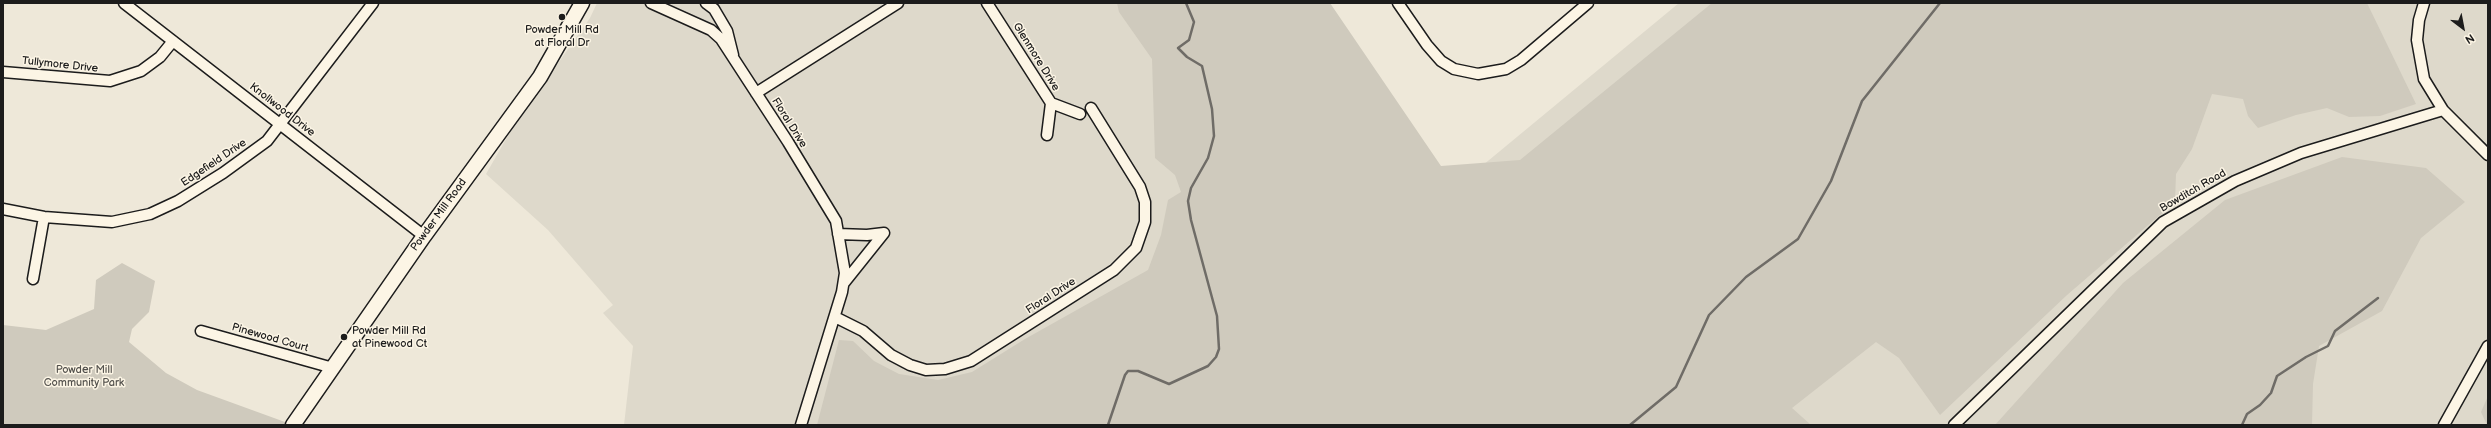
<!DOCTYPE html>
<style>
body{margin:0}
#map{position:relative;width:2491px;height:428px;overflow:hidden;background:#eee8d9;font-family:"Balsamiq Sans",sans-serif}
canvas{display:block}
.frame{position:absolute;inset:0;border:4px solid #1c1c1c;pointer-events:none}
.north{position:absolute;left:2443px;top:8px;width:40px;height:40px;-webkit-text-stroke:3px #fcf5e5;paint-order:stroke;rotate:148deg;font-size:11px;font-weight:700;line-height:16px;text-align:center;color:#1c1c1c}
.north::after{content:'';display:block;margin:auto;width:14px;height:18px;background:#1c1c1c;clip-path:polygon(50% 0,100% 100%,50% 72%,0 100%)}
</style>
<div id="map">
<canvas width="2491" height="428"></canvas>
<div class="frame"></div>
<div class="north">N</div>
</div>
<script>
const ctx = document.querySelector('canvas').getContext('2d');
ctx.lineJoin = 'round';
function fillPath(path, color) {
  ctx.fillStyle = color;
  ctx.fill(path, 'evenodd');
}
function shape(rows) {
  const path = new Path2D();
  for (const r of rows) {
    path.moveTo(r[0], r[1]);
    for (let i = 2; i < r.length; i += 2) path.lineTo(r[i], r[i + 1]);
  }
  return path;
}
function strokePath(path, color, width, dash) {
  ctx.strokeStyle = color;
  ctx.lineWidth = width;
  ctx.lineCap = dash ? 'butt' : 'round';
  ctx.setLineDash(dash || []);
  ctx.stroke(path);
}
function drawText(font, color, halo, rows, align = 'center') {
  ctx.font = font + ' "Balsamiq Sans",sans-serif';
  ctx.lineWidth = 3;
  ctx.setLineDash([]);
  ctx.textBaseline = 'middle';
  ctx.strokeStyle = halo;
  ctx.fillStyle = color;
  for (const [text, x, y, turn = 0] of rows) {
    ctx.save();
    ctx.translate(x, y);
    ctx.rotate((+turn || 0) * Math.PI / 180);
    ctx.textAlign = isNaN(turn) ? turn : align;
    if (halo) ctx.strokeText(text, 0, 0);
    ctx.fillText(text, 0, 0);
    ctx.restore();
  }
}
const built = shape([
 [597,3,1312,3,1448,194,1679,3,2488,3,2488,425,624,425,633,346,603,313,613,305,548,230,486,174,513,127,590,18]
]);
const green = shape([
 [1117,3,1330,3,1441,166,1520,160,1712,3,2367,3,2416,104,2380,116,2349,117,2327,108,2296,115,2258,128,2248,116,2243,99,2212,94,2192,149,2176,174,2175,202,2067,295,1940,415,1899,358,1876,342,1792,408,1811,425,817,425,839,340,853,341,874,361,899,374,938,380,972,372,1025,339,1148,270,1161,235,1168,200,1181,192,1175,175,1155,158,1152,59,1119,12],
 [2342,157,2426,168,2465,202,2421,238,2382,311,2319,346,2313,384,2312,425,1995,425,2123,283,2225,200],
 [122,263,155,281,149,312,132,329,129,342,166,373,197,390,285,422,283,425,3,425,3,325,46,330,94,309,96,280],
 [2488,396,2488,425,2487,425,2481,412]
]);
const stream = shape([
 [1108,425,1125,375,1128,371,1138,371,1169,384,1208,366,1216,357,1219,349,1217,316,1191,220,1188,201,1191,188,1208,158,1214,136,1212,109,1202,66,1187,57,1178,48,1189,40,1194,22,1186,3],
 [1630,425,1676,387,1709,315,1746,277,1798,239,1831,181,1862,101,1940,3],
 [2242,425,2247,414,2260,405,2271,393,2277,376,2306,357,2328,346,2335,331,2378,298]
]);
const street = shape([
 [124,3,424,236],
 [651,3,711,30,721,39,788,142,836,221,845,273,842,292,801,425],
 [706,3,714,9,727,31,733,55],
 [987,3,1051,103,1080,114],
 [1398,3,1427,45,1441,61,1454,69,1478,74,1506,69,1521,60,1588,3],
 [2424,3,2419,20,2417,40,2424,79,2443,110,2488,155],
 [3,72,110,81,141,71,160,57,173,41],
 [756,93,898,3],
 [1047,135,1051,103],
 [3,209,44,217,112,222,150,214,178,201,223,173,267,141,373,3],
 [838,234,867,235,884,233],
 [33,279,44,217],
 [844,283,884,233],
 [835,317,863,331,891,355,910,365,926,370,945,369,971,361,1114,270,1136,248,1145,222,1145,202,1140,187,1091,108],
 [201,331,333,368],
 [1954,425,2163,222,2235,181,2301,153,2443,110],
 [2444,425,2488,346]
]);
const secondary = shape([
 [293,425,424,236,540,77,582,3]
]);
const markers = [
 [562,17,4,"#1c1c1c"],
 [344,337,4,"#1c1c1c"]
];
const poiNames = [
 ["Powder Mill Rd",562,30],
 ["at Floral Dr",562,43],
 ["Powder Mill Rd",352,331,"left"],
 ["at Pinewood Ct",352,344,"left"]
];
const streetNames = [
 ["Glenmore Drive",1036,57,58],
 ["Tullymore Drive",60,65,6],
 ["Knollwood Drive",282,110,38],
 ["Floral Drive",789,123,58],
 ["Edgefield Drive",214,163,-34],
 ["Bowditch Road",2193,191,-30],
 ["Powder Mill Road",439,215,-54],
 ["Floral Drive",1051,296,-33],
 ["Pinewood Court",270,338,16]
];
const parkNames = [
 ["Powder Mill",84,370],
 ["Community Park",84,383]
];
fillPath(built, '#ded9cb');
fillPath(green, '#cfcabd');
strokePath(stream, '#6f6c67', 2.5);
strokePath(street, '#1c1c1c', 13);
strokePath(secondary, '#1c1c1c', 17);
strokePath(street, '#fcf5e5', 10);
strokePath(secondary, '#fcf5e5', 14);
for (const [x, y, r, color] of markers) {
  const dot = new Path2D();
  dot.arc(x, y, r, 0, 2 * Math.PI);
  ctx.fillStyle = color;
  ctx.fill(dot);
  strokePath(dot, '#fcf5e5', 1.5);
}
drawText('11px', '#1c1c1c', '#fcf5e5', poiNames);
drawText('11px', '#1c1c1c', '#fcf5e5', streetNames);
drawText('11px', '#52504c', '#fcf5e5', parkNames);
</script>
